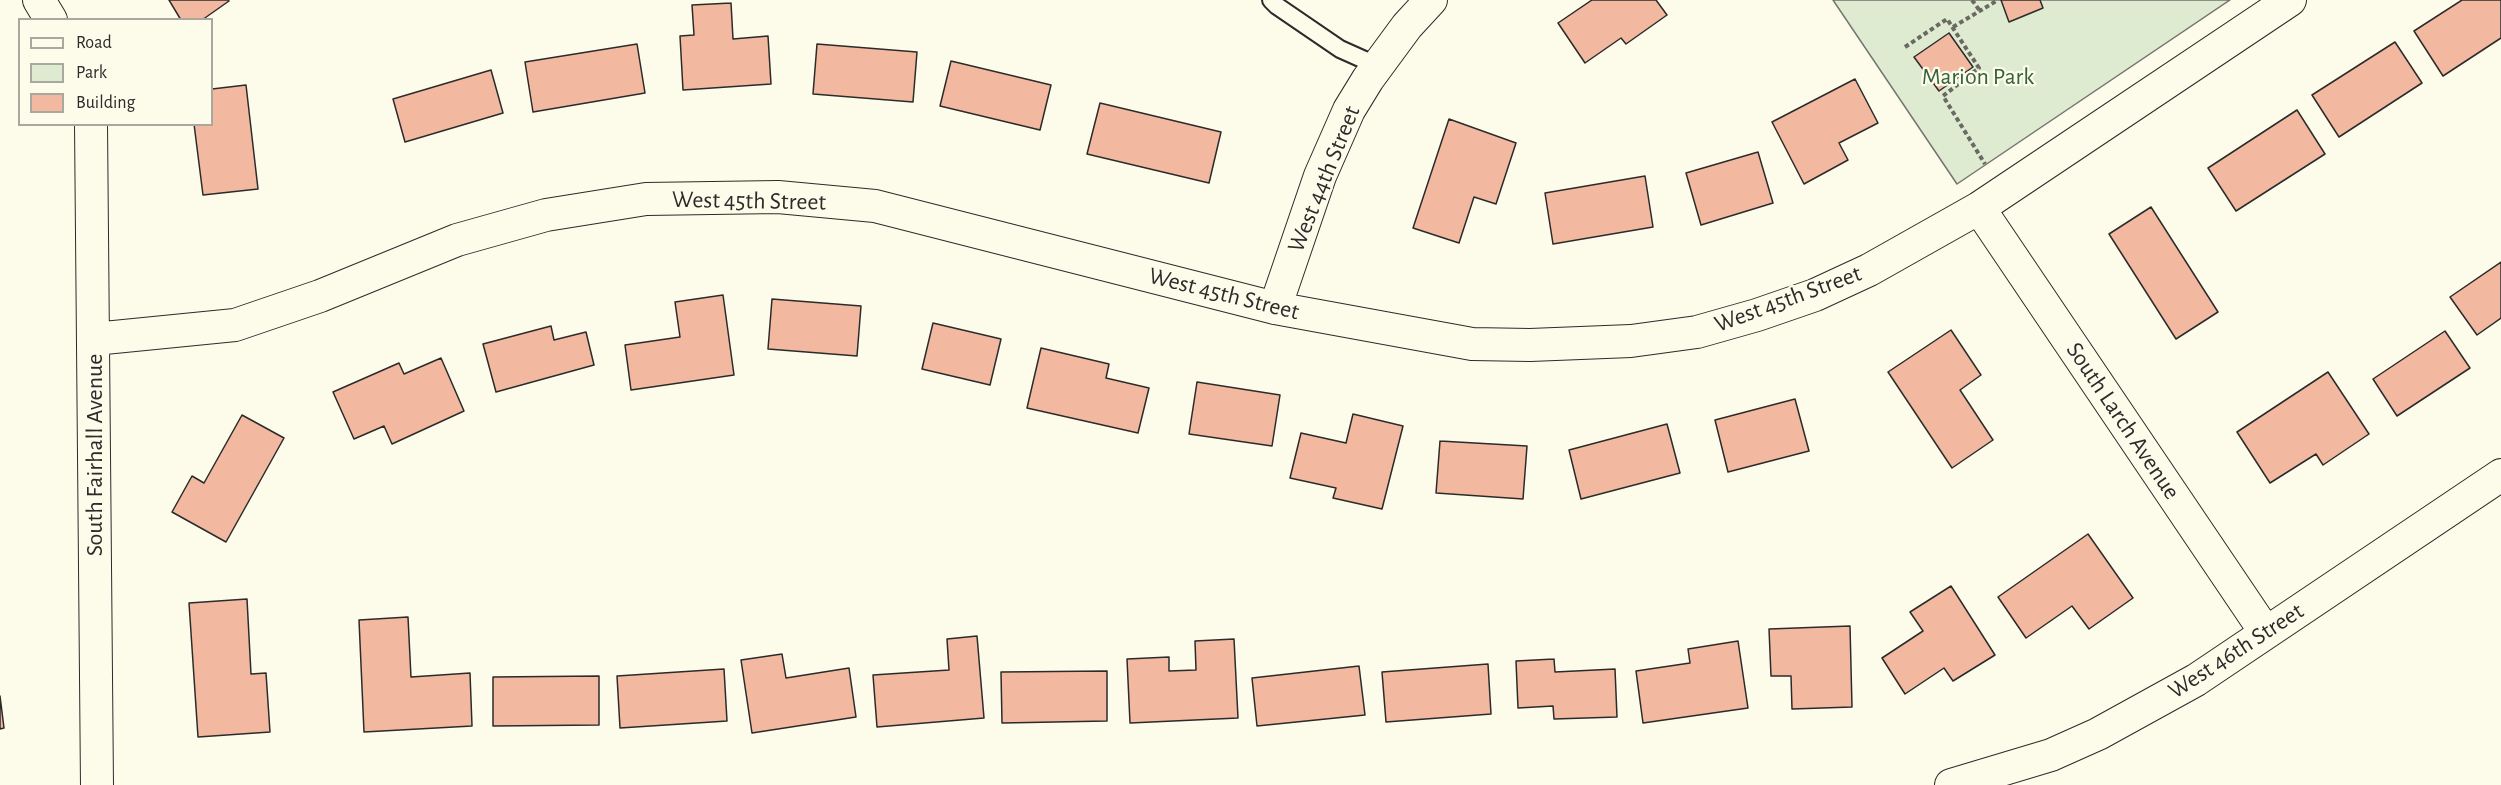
<!DOCTYPE html>
<style>
body{margin:0}
#map{position:relative;width:2501px;height:785px;overflow:hidden;background:#fdfbea;font-family:"Alegreya Sans",sans-serif}
canvas{display:block}
.legend{position:absolute;left:18px;top:18px;width:195px;height:108px;box-sizing:border-box;background:#fdfbea;border:2px solid #a9a89e;margin:0;padding:8px 10px;list-style:none;font-size:18px;color:#2b2b2b}
.legend li{display:flex;align-items:center;gap:12px;height:30px}
.legend b{width:30px;border:2px solid #a9a89e}
</style>
<div id="map">
<canvas width="2501" height="785"></canvas>
<ul class="legend">
<li><b style="height:8px;background:#fdfbea"></b>Road</li>
<li><b style="height:16px;background:#deebd1"></b>Park</li>
<li><b style="height:16px;background:#f2b8a0"></b>Building</li>
</ul>
</div>
<script>
const ctx = document.querySelector('canvas').getContext('2d');
ctx.lineJoin = 'round';
function fillPath(path, color) {
  ctx.fillStyle = color;
  ctx.fill(path, 'evenodd');
}
function shape(rows) {
  const path = new Path2D();
  for (const r of rows) {
    path.moveTo(r[0], r[1]);
    for (let i = 2; i < r.length; i += 2) path.lineTo(r[i], r[i + 1]);
  }
  return path;
}
function strokePath(path, color, width, dash) {
  ctx.strokeStyle = color;
  ctx.lineWidth = width;
  ctx.lineCap = dash ? 'butt' : 'round';
  ctx.setLineDash(dash || []);
  ctx.stroke(path);
}
function drawText(font, color, halo, rows, align = 'center') {
  ctx.font = font + ' "Alegreya Sans",sans-serif';
  ctx.lineWidth = 4.5;
  ctx.setLineDash([]);
  ctx.textBaseline = 'middle';
  ctx.strokeStyle = halo;
  ctx.fillStyle = color;
  for (const [text, x, y, turn = 0] of rows) {
    ctx.save();
    ctx.translate(x, y);
    ctx.rotate((+turn || 0) * Math.PI / 180);
    ctx.textAlign = isNaN(turn) ? turn : align;
    if (halo) ctx.strokeText(text, 0, 0);
    ctx.fillText(text, 0, 0);
    ctx.restore();
  }
}
const green = shape([
 [1833,0,2230,0,1957,184,1833,0]
]);
const building = shape([
 [169,0,228,0,229,1,202,20,181,20,169,0],
 [1592,0,1656,0,1667,15,1626,44,1621,38,1585,63,1558,23,1592,0],
 [2001,0,2040,0,2043,8,2009,22,2001,0],
 [2462,0,2501,0,2501,38,2443,76,2414,31,2462,0],
 [731,3,733,39,768,36,771,84,683,90,680,36,694,35,692,5,731,3],
 [1949,33,1973,67,1939,91,1914,57,1949,33],
 [2395,42,2422,83,2339,137,2312,95,2395,42],
 [637,44,645,93,533,112,525,62,637,44],
 [817,44,917,52,913,102,813,94,817,44],
 [951,61,1051,85,1040,130,940,106,951,61],
 [491,70,503,113,405,142,393,99,491,70],
 [1855,79,1878,123,1839,143,1848,160,1804,184,1772,122,1855,79],
 [246,85,258,189,203,195,194,124,212,124,212,89,246,85],
 [1100,103,1221,132,1209,183,1087,154,1100,103],
 [2297,110,2325,154,2236,211,2208,168,2297,110],
 [1449,119,1516,143,1496,204,1474,197,1459,243,1413,228,1449,119],
 [1758,152,1773,203,1701,225,1686,173,1758,152],
 [1645,176,1653,227,1553,244,1545,193,1645,176],
 [2151,207,2218,312,2176,339,2109,234,2151,207],
 [2501,262,2501,318,2477,335,2450,297,2501,262],
 [723,295,734,375,631,390,625,345,680,337,675,302,723,295],
 [772,299,861,306,857,356,768,349,772,299],
 [933,323,1001,339,990,385,922,369,933,323],
 [551,326,554,340,586,332,594,365,496,392,483,344,551,326],
 [1951,330,1981,375,1960,390,1993,440,1952,468,1888,372,1951,330],
 [2445,331,2470,368,2397,416,2373,379,2445,331],
 [1041,348,1109,364,1106,378,1149,388,1138,433,1027,408,1041,348],
 [441,358,464,411,392,444,384,426,354,439,333,392,399,363,404,374,441,358],
 [2328,372,2369,434,2323,465,2316,454,2270,483,2237,432,2328,372],
 [1197,382,1280,395,1272,446,1189,434,1197,382],
 [1795,399,1809,451,1728,472,1715,420,1795,399],
 [1353,414,1403,426,1382,509,1333,498,1336,488,1290,478,1301,433,1346,443,1353,414],
 [242,415,284,438,226,542,172,512,192,476,204,483,242,415],
 [1667,424,1680,473,1581,499,1569,450,1667,424],
 [1440,441,1527,446,1523,499,1436,493,1440,441],
 [2088,534,2133,598,2089,629,2072,606,2026,638,1998,597,2088,534],
 [1951,586,1995,655,1953,681,1944,668,1905,694,1882,658,1923,631,1910,612,1951,586],
 [247,599,251,674,266,673,270,732,198,737,189,603,247,599],
 [408,617,411,677,470,673,472,726,364,732,359,620,408,617],
 [1850,626,1852,707,1792,709,1791,676,1771,676,1769,629,1850,626],
 [977,636,984,718,877,727,873,675,949,670,947,639,977,636],
 [1234,639,1238,718,1130,723,1127,659,1169,657,1169,671,1196,670,1195,641,1234,639],
 [1738,641,1748,708,1643,723,1636,671,1690,663,1688,649,1738,641],
 [782,654,786,678,849,668,856,717,752,733,741,660,782,654],
 [1554,659,1555,672,1615,669,1617,717,1554,719,1553,706,1518,708,1516,661,1554,659],
 [1488,664,1491,714,1386,722,1382,672,1488,664],
 [1359,666,1365,715,1257,726,1252,678,1359,666],
 [724,669,727,721,620,728,617,676,724,669],
 [1107,671,1107,721,1002,723,1001,672,1107,671],
 [599,676,599,725,493,726,493,677,599,676],
 [0,696,4,728,0,729,0,696]
]);
const path = shape([
 [1972,0,1980,11],
 [1953,27,1998,0],
 [1905,47,1947,19,1979,68,1943,96,1985,164]
]);
const service = shape([
 [1271,0,1277,6,1340,49,1378,66]
]);
const minor = shape([
 [39,0,51,20],
 [91,124,97,785],
 [1979,208,2266,633],
 [1275,308,1320,176,1349,110,1368,79,1407,26,1431,0],
 [94,339,235,325,320,296,457,240,546,215,646,199,778,197,875,206,1275,308,1472,344,1530,345,1631,341,1697,332,1757,315,1815,295,1869,270,1979,208,2290,0],
 [1951,785,2051,755,2098,734,2196,680,2501,475]
]);
const parkNames = [
 ["Marion Park",1978,77]
];
const streetNames = [
 ["West 44th Street",1324,179,-68],
 ["West 45th Street",749,201,1],
 ["West 45th Street",1224,294,14],
 ["West 45th Street",1788,299,-20],
 ["South Larch Avenue",2123,421,56],
 ["South Fairhall Avenue",95,455,-90],
 ["West 46th Street",2236,651,-33]
];
fillPath(green, '#deebd1');
strokePath(green, '#74746e', 1.5);
fillPath(building, '#f2b8a0');
strokePath(building, '#2b2b2b', 1.5);
strokePath(service, '#2b2b2b', 20);
strokePath(minor, '#2b2b2b', 34);
strokePath(path, '#6a6964', 4, [4.5, 3]);
strokePath(service, '#fdfbea', 16);
strokePath(minor, '#fdfbea', 32);
drawText('24px', '#34623c', '#fdfbea', parkNames);
drawText('24px', '#2b2b2b', '#fdfbea', streetNames);
</script>
